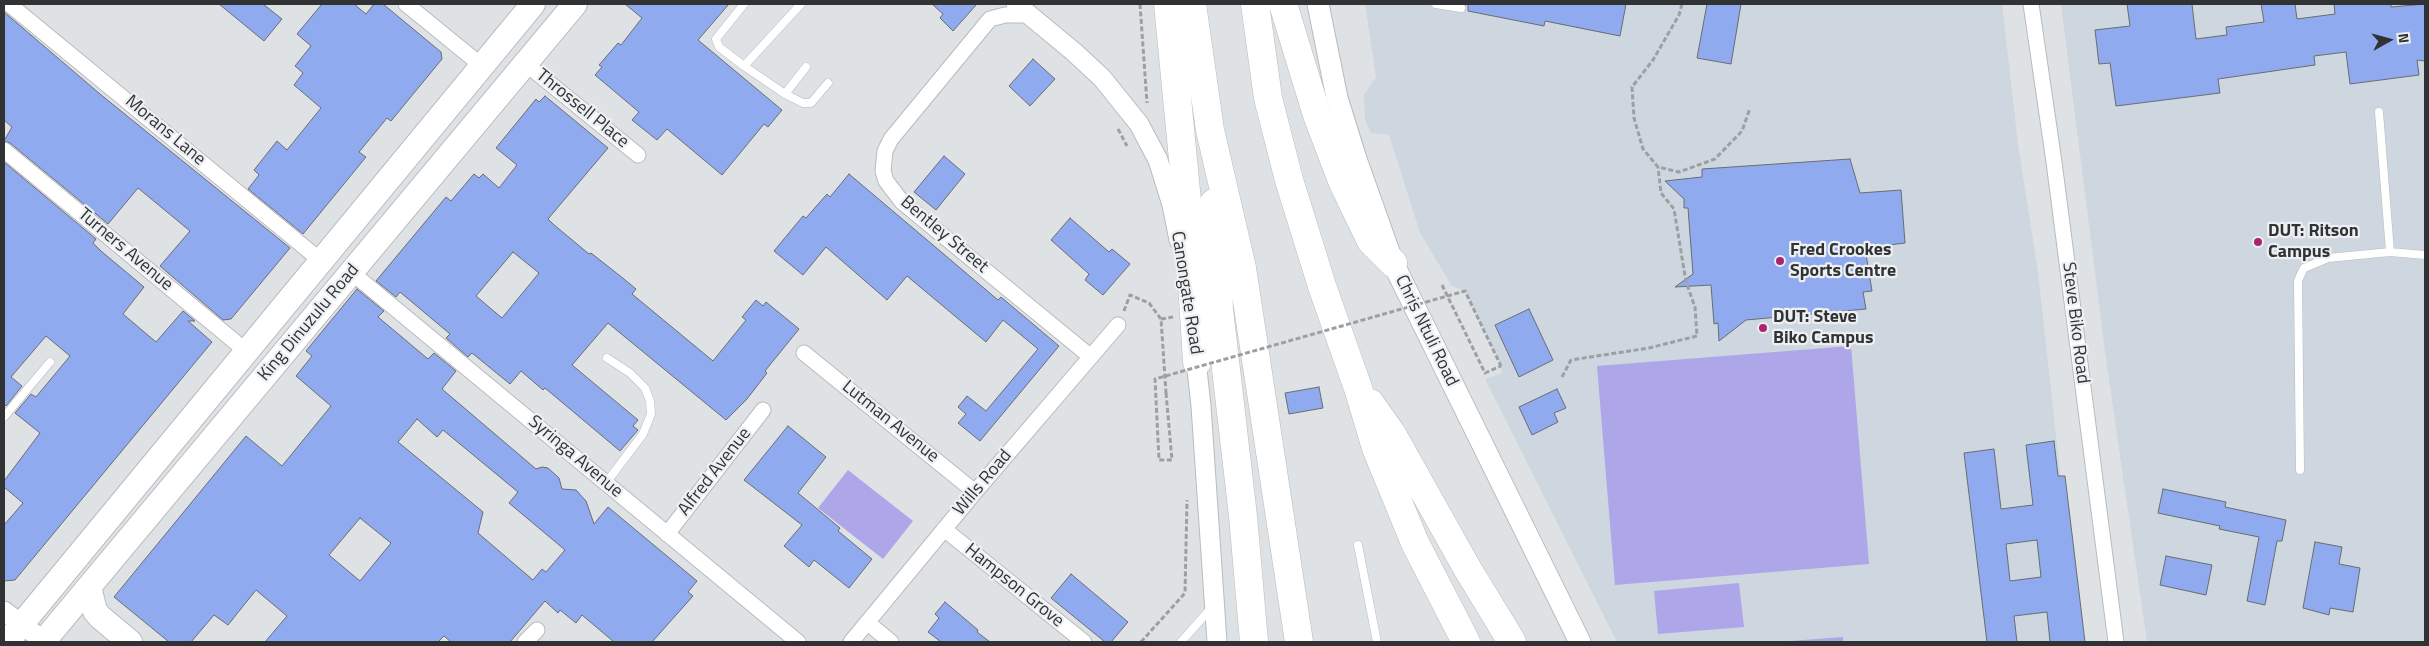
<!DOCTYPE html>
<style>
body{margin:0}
#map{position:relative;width:2429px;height:646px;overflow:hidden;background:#dfe2e5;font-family:"Titillium Web",sans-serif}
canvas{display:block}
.frame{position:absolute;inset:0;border:5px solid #313233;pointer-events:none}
.north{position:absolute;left:2364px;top:15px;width:50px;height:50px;-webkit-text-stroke:4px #edf0f2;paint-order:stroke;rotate:83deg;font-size:14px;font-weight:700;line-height:20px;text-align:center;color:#313233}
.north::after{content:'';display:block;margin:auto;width:18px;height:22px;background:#313233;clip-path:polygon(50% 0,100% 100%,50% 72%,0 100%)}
</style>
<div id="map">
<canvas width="2429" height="646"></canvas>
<div class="frame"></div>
<div class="north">N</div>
</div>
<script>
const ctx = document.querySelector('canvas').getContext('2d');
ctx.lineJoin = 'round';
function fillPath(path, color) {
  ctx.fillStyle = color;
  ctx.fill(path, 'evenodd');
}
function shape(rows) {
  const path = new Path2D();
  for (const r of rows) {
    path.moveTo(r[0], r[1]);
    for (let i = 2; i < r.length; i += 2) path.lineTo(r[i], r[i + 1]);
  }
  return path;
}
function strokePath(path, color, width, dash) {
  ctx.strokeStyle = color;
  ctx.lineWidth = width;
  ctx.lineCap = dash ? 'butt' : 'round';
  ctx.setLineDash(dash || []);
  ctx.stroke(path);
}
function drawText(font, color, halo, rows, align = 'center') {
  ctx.font = font + ' "Titillium Web",sans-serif';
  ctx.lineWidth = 4.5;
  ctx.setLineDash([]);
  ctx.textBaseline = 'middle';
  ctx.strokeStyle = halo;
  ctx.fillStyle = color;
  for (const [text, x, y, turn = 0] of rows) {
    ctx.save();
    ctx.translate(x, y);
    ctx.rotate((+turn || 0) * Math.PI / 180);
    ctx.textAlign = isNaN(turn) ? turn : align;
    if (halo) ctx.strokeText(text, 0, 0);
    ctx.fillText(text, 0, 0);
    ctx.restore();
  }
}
const built = shape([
 [1365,4,2002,4,2018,144,2038,272,2079,642,1617,642,1485,379,1502,373,1501,366,1465,291,1452,286,1420,233,1389,135,1371,133,1365,120,1364,95,1376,77],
 [2061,4,2425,4,2425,642,2147,642,2105,352]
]);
const green = shape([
 [1851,346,1869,564,1615,585,1597,366],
 [848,470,913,521,883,559,818,508],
 [1739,583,1744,627,1658,634,1654,591],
 [1843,637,1843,642,1777,642]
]);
const building = shape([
 [219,4,263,4,282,19,264,41,219,4],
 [322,4,354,4,366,14,374,4,383,4,441,52,442,59,391,121,387,118,359,152,366,157,303,234,248,189,259,175,254,170,277,141,287,150,321,108,294,85,303,73,295,66,311,46,297,34,322,4],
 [625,4,729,4,698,40,782,110,768,127,764,124,722,175,667,129,657,140,632,120,639,112,595,75,602,67,599,65,618,43,621,45,642,18,625,4],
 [932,4,977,4,953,31,940,18,943,14,932,4],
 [1468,4,1626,4,1620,36,1545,21,1544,26,1468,11,1468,4],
 [1707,4,1741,4,1731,64,1697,58,1707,4],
 [2127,4,2192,4,2196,39,2227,35,2226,27,2264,22,2261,4,2295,4,2297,19,2335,14,2334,4,2391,4,2391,7,2425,4,2425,61,2417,60,2419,75,2350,84,2346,52,2314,56,2315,65,2218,79,2220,93,2116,106,2110,63,2099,64,2095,30,2130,26,2127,4],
 [4,12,100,94,290,248,231,319,223,320,160,266,190,231,138,188,108,224,10,143,4,141,12,127,4,120,4,12],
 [1033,59,1055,79,1030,106,1009,86,1033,59],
 [545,96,608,148,548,219,553,224,589,254,591,253,624,279,636,289,632,294,713,361,746,320,742,317,756,300,763,306,766,302,799,329,765,371,767,373,747,399,726,420,608,323,572,365,638,420,633,426,638,430,620,451,545,388,543,390,521,371,510,384,472,353,468,357,446,338,450,334,400,292,396,297,376,281,446,197,451,201,474,174,479,178,483,174,499,188,517,165,496,148,536,99,539,102,545,96],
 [513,252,539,273,502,318,476,296,513,252],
 [944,156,965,174,936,210,914,192,944,156],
 [1850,159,1860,193,1901,190,1905,243,1865,248,1872,291,1863,292,1866,309,1746,320,1719,341,1718,323,1714,324,1711,285,1675,287,1693,274,1688,208,1684,208,1684,199,1665,181,1702,177,1702,169,1850,159],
 [4,162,96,239,93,243,101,251,144,287,123,314,156,342,183,311,195,321,188,321,212,342,15,580,4,581,4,525,23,503,4,487,4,481,40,433,15,413,31,394,36,397,70,356,46,336,11,377,22,386,6,406,4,404,4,162],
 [849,174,998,300,1001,297,1059,346,980,441,958,423,966,414,958,407,967,396,986,411,1038,349,1003,320,986,342,907,276,887,300,826,247,803,275,774,251,803,216,806,218,827,194,830,197,849,174],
 [1070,218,1109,252,1112,249,1130,264,1103,295,1085,280,1089,274,1051,240,1070,218],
 [357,289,384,311,378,317,428,359,434,353,456,371,442,389,536,469,542,467,548,468,559,478,562,489,576,490,586,501,594,524,608,507,697,581,688,592,693,596,652,642,614,642,582,615,576,623,560,610,558,613,545,601,510,642,451,642,444,636,438,642,265,642,287,616,256,590,228,625,214,615,191,642,169,642,114,597,246,436,282,466,331,406,296,376,312,356,306,351,357,289],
 [417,419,437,437,443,430,518,492,509,503,565,550,546,572,542,569,533,580,478,533,483,512,398,442,417,419],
 [360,518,391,543,360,581,329,555,360,518],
 [1529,309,1553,360,1519,377,1495,325,1529,309],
 [1319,387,1323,408,1289,414,1285,393,1319,387],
 [1557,389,1566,408,1554,413,1558,422,1532,435,1519,407,1557,389],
 [788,426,826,457,798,493,840,528,838,531,872,559,849,588,814,560,809,567,784,546,802,525,744,480,788,426],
 [2054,441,2058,476,2065,476,2085,642,2050,642,2047,612,2014,616,2017,642,1987,642,1964,453,1994,449,2001,509,2033,505,2026,445,2054,441],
 [2037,540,2041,577,2010,581,2006,544,2037,540],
 [2163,489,2226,502,2225,507,2286,520,2282,541,2277,541,2265,605,2247,601,2259,537,2219,529,2220,526,2158,513,2163,489],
 [2315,542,2342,547,2339,564,2360,568,2353,612,2330,608,2329,615,2303,608,2315,542],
 [2166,556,2212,565,2206,595,2160,585,2166,556],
 [1071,574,1128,622,1111,642,1105,642,1051,598,1071,574],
 [945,602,978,630,977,632,990,642,941,642,928,632,939,618,935,614,945,602]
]);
const path = shape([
 [1140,4,1147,103],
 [1682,4,1679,15,1653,60,1632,87,1634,118,1643,149,1658,167,1679,172,1715,159,1742,131,1750,108],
 [1118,129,1127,146],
 [1442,285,1485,373,1501,366],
 [1124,311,1130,295,1149,303,1161,319,1166,393],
 [1161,319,1173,317],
 [1562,377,1571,360,1649,348,1697,336,1695,307,1686,282,1674,209,1661,193,1658,167],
 [1141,642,1185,593,1187,500]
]);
const service = shape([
 [744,4,716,39,719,47,744,66],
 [801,4,744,66,785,94,803,103,811,103,828,83],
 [1436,4,1461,8],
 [785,94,806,67],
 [2379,112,2390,252],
 [4,417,50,362],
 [2300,470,2298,281,2301,274,2304,268,2328,258,2390,252,2425,255],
 [606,483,643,434,651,414,650,401,645,388,630,373,607,358],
 [1358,545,1377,642],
 [1181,642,1213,606]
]);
const minor = shape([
 [9,4,320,260],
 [406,4,482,66],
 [2031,4,2054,162,2116,642],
 [1030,15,1005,15,990,19,891,139,885,151,883,171,886,181,902,202,1091,357],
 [526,64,638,155],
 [4,150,246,351],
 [351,272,798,642],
 [804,353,975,492],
 [944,529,1084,642],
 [667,534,763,410],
 [868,623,891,642],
 [525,642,537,630],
 [851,642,975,492,1118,325]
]);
const tertiary = shape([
 [1016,4,1074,52,1102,78,1139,124,1158,160,1172,205,1179,240],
 [1195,351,1201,406,1217,642],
 [4,611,44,641]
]);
const secondary = shape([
 [1318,4,1337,98,1356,159,1393,263,1580,642]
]);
const primary = shape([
 [89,587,95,611,100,617,130,642],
 [7,642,533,4],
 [43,642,575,4]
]);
const motorway = shape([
 [1168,4,1187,201,1197,362],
 [1192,4,1210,130,1242,268,1299,642],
 [1255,4,1268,98,1289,180,1322,286,1358,388,1376,448,1415,543,1466,642],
 [1283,4,1317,115,1343,183,1371,241,1393,263],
 [1214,203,1219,309,1243,516,1254,642],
 [1370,403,1392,434,1467,568,1512,642]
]);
const pathBridge = shape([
 [1166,393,1172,460,1159,460,1155,379,1465,291,1501,366]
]);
const markers = [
 [2258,242,5,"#a9256f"],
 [1780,261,5,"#a9256f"],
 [1763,328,5,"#a9256f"]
];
const streetNames = [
 ["Throssell Place",582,109,39],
 ["Morans Lane",165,131,40],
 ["Bentley Street",944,235,40],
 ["Turners Avenue",125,250,40],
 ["Canongate Road",1186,293,81],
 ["King Dinuzulu Road",309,323,-50],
 ["Steve Biko Road",2075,323,83],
 ["Chris Ntuli Road",1426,331,64],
 ["Lutman Avenue",890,422,39],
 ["Syringa Avenue",575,457,40],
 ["Alfred Avenue",715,472,-52],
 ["Wills Road",983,483,-50],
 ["Hampson Grove",1014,586,39]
];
const poiNames = [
 ["DUT: Ritson",2268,232],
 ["Campus",2268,253],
 ["Fred Crookes",1790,251],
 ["Sports Centre",1790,272],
 ["DUT: Steve",1773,318],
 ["Biko Campus",1773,339]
];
fillPath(built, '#ced7df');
fillPath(green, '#ada6e8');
fillPath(building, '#8faaef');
strokePath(building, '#6b6c6f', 1);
strokePath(service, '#b8bbbe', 9);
strokePath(minor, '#b8bbbe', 17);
strokePath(tertiary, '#b8bbbe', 21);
strokePath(secondary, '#b8bbbe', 23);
strokePath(primary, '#b8bbbe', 26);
strokePath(motorway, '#b8bbbe', 29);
strokePath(path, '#9d9fa2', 3, [5, 2.5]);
strokePath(service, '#fff', 8);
strokePath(minor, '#fff', 15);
strokePath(tertiary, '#fff', 19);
strokePath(secondary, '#fff', 21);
strokePath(primary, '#fff', 24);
strokePath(motorway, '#fff', 28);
strokePath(pathBridge, '#9d9fa2', 3, [5, 2.5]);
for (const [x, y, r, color] of markers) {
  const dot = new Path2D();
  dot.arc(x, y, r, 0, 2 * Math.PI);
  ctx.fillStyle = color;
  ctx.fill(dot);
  strokePath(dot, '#edf0f2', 2);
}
drawText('18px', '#313233', '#edf0f2', streetNames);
drawText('bold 18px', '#313233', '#edf0f2', poiNames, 'left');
</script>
